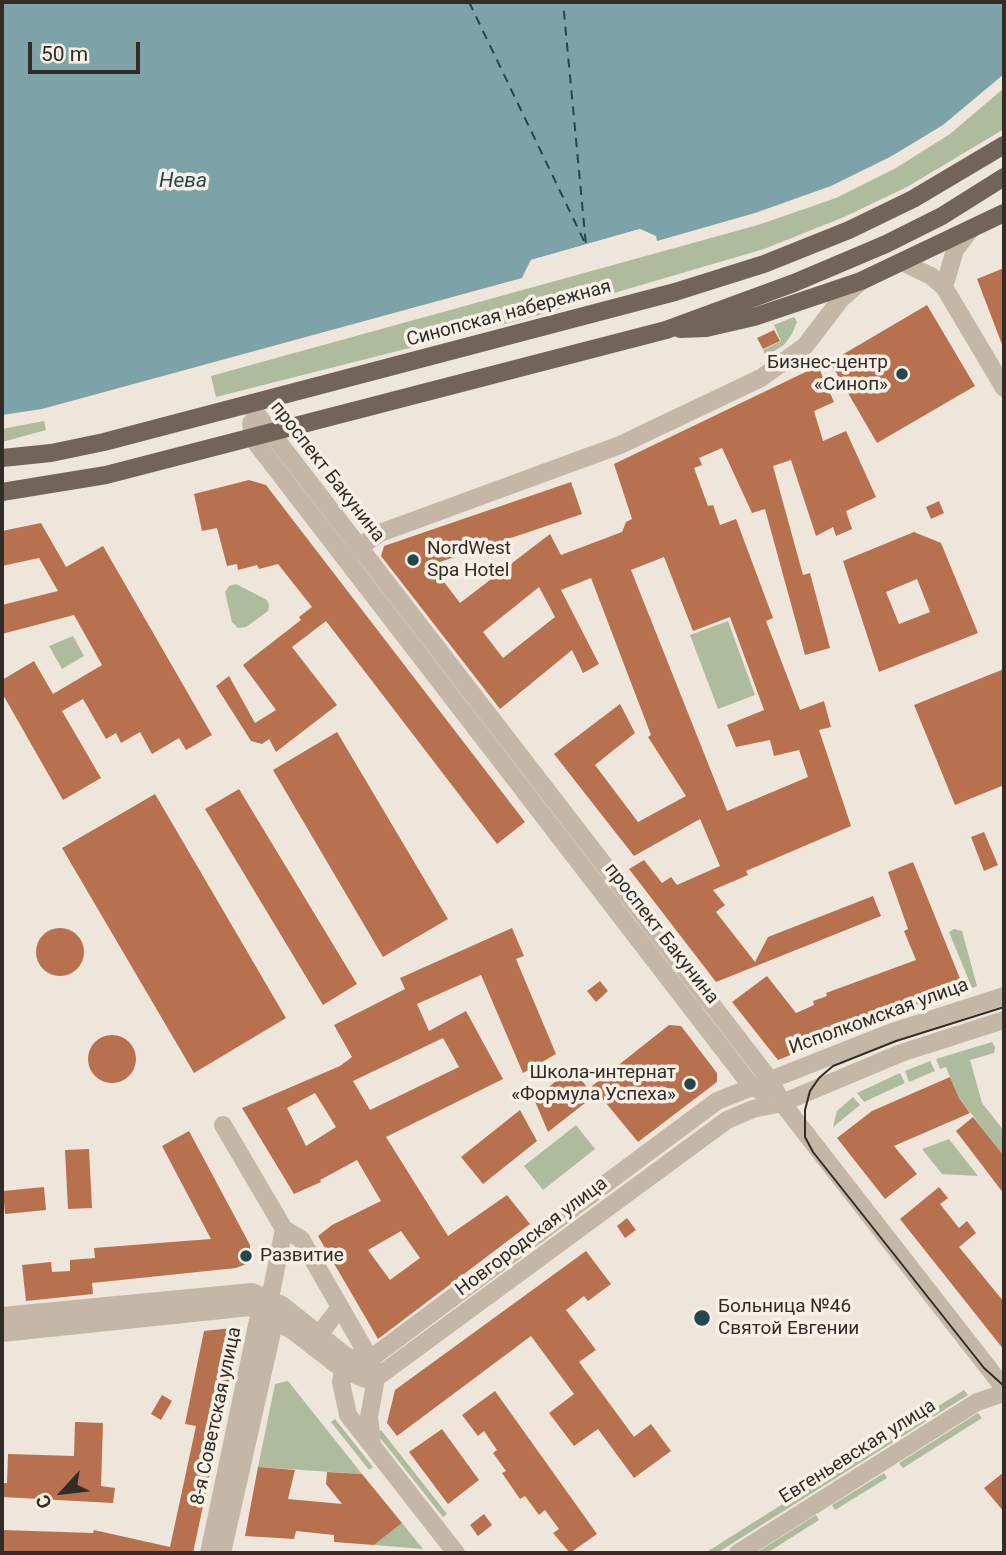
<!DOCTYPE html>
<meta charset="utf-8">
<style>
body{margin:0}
#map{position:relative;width:1006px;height:1555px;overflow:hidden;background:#eee6da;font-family:Roboto,sans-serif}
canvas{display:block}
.frame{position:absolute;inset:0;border:4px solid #322c27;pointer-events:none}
.north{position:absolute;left:28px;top:1457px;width:70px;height:70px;-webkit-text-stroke:5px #f7f0e6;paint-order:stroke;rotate:243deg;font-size:19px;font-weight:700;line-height:28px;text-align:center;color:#322c27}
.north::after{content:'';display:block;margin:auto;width:24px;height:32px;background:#322c27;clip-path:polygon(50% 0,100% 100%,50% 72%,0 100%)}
.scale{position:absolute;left:28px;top:42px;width:112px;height:32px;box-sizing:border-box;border:4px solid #322c27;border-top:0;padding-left:9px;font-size:21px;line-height:24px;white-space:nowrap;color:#322c27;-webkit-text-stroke:5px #f7f0e6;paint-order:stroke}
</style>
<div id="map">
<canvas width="1006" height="1555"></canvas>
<div class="frame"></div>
<div class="north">С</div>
<div class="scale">50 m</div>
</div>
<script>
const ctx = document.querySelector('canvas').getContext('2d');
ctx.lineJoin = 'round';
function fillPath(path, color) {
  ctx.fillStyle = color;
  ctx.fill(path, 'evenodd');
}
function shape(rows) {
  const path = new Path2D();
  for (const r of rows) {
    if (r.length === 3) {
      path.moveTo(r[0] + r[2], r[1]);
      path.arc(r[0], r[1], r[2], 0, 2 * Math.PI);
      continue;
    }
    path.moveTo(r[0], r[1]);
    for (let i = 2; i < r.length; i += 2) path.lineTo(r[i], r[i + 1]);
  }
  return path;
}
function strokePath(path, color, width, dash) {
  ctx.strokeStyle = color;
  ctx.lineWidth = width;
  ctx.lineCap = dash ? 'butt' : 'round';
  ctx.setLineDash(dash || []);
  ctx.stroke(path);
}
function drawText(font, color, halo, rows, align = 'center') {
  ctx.font = font + ' Roboto,sans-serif';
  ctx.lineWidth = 7;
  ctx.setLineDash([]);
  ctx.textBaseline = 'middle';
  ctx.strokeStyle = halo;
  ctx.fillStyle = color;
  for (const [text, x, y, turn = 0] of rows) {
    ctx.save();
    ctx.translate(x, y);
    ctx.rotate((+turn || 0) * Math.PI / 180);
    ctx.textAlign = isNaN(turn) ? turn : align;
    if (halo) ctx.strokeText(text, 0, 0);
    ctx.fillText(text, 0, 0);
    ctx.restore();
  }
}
const green = shape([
 [1004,88,1004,129,907,187,844,217,764,249,532,317,216,397,211,376,758,225,836,198,896,168,950,134],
 [794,317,797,322,792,334,784,345,766,356,763,350,781,341,774,325],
 [44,421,46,430,2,442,2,429],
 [236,584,267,600,269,606,268,611,246,627,238,628,232,622,225,592,229,586],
 [728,621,755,695,718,709,690,635],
 [73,636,84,656,62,669,49,646],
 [954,929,962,931,977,986,972,988,949,932],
 [992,1042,995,1047,994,1053,970,1060,982,1103,1004,1131,1004,1156,959,1098,946,1067,940,1069,936,1059],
 [930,1061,935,1071,909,1082,905,1071],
 [900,1073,905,1083,864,1102,857,1093],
 [853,1097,860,1105,833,1127,837,1111],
 [576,1125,595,1149,543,1190,524,1166],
 [949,1139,978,1176,942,1174,922,1149],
 [288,1381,362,1474,258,1467,275,1384],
 [964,1390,968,1395,717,1553,705,1553],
 [978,1413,982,1418,903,1468,899,1463],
 [335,1419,373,1467,369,1470,331,1422],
 [381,1430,447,1514,443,1517,377,1434],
 [884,1473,887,1478,835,1510,832,1505],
 [816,1515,819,1520,767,1553,756,1553],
 [402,1523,423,1549,374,1545]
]);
const water = shape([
 [2,2,1004,2,1004,74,943,125,890,157,831,186,755,213,657,241,655,236,640,229,531,260,522,278,42,409,2,415]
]);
const pier = shape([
 [640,229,656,236,657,241,640,233,533,263,522,278,531,260]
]);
const ferry = shape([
 [469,2,586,245,563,2]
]);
const building = shape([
 [1004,268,1004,347,1003,347,977,279],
 [927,305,975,386,877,443,830,362],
 [774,330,780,341,763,349,757,338],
 [818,366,834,402,814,411,823,441,846,431,876,497,846,511,852,529,836,536,833,527,816,536,791,460,773,466,803,575,810,573,830,648,805,655,765,509,752,513,722,448,699,458,702,465,694,468,708,506,713,505,720,525,736,519,773,618,766,621,800,710,824,701,831,727,819,730,851,826,746,871,748,875,713,890,725,905,716,912,755,962,768,937,873,896,881,916,716,982,629,869,644,860,662,883,671,877,677,885,720,866,700,819,634,856,554,754,620,704,635,733,595,765,638,822,686,796,648,737,651,735,591,578,561,590,599,664,583,673,572,650,500,709,381,556,384,546,571,482,582,514,431,565,460,603,550,534,561,555,622,532,626,522,632,519,614,464],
 [664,557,693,631,730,617,764,710,727,725,736,747,770,740,774,756,799,750,808,777,727,811,631,570],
 [539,587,555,617,503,658,483,632],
 [249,480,266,485,525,822,497,844,326,621,292,647,337,705,276,752,269,739,262,744,251,741,216,686,229,676,255,723,276,710,243,665,301,620,299,617,312,607,278,564,259,569,257,565,238,570,237,564,227,566,217,528,202,531,194,494],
 [939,501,944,513,931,519,926,507],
 [41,523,66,567,103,546,212,735,186,750,179,738,152,754,140,732,121,743,116,733,106,739,83,699,62,711,101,778,63,800,2,693,2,680,34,661,53,694,102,665,74,615,2,634,2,605,58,591,39,558,2,566,2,531],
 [914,532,941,543,978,633,879,672,843,561],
 [917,579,930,612,899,624,886,592],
 [1004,669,1004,785,955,805,914,705],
 [337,732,448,919,383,957,273,770],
 [239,789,357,984,323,1005,205,809],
 [155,794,286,1018,194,1073,62,848],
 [984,832,998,865,984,871,971,837],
 [913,862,963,986,778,1060,732,1002,767,976,796,1013,814,1005,813,1001,827,996,826,993,916,960,904,931,908,929,888,872],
 [512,928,524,956,516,959,556,1054,523,1073,481,975,417,1004,429,1031,466,1011,503,1079,386,1137,448,1236,507,1195,530,1224,378,1339,318,1236,332,1225,381,1201,357,1160,320,1180,321,1182,294,1194,242,1108,340,1066,352,1057,334,1025,405,989,400,978],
 [443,1038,459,1067,370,1110,353,1081],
 [315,1093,336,1127,306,1146,287,1108],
 [401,1231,420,1258,390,1280,368,1250],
 [60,952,24],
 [600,981,608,991,596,1002,587,991],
 [669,1025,681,1026,717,1073,717,1082,638,1142,592,1086],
 [112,1059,24],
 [572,1068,594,1096,548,1132,534,1099],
 [950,1077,959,1098,970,1113,894,1146,917,1174,885,1199,837,1138,872,1111],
 [520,1110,537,1141,483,1184,461,1157],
 [973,1117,1004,1156,1004,1194,956,1131],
 [189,1131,250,1245,250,1256,246,1264,236,1268,92,1283,93,1294,26,1301,22,1265,51,1262,52,1272,70,1271,70,1260,95,1258,94,1248,211,1239,162,1146],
 [89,1149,92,1208,68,1209,65,1150],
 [44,1187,46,1210,5,1214,3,1191],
 [939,1187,948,1198,940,1204,959,1228,967,1221,976,1233,959,1247,1004,1302,1004,1350,900,1219],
 [627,1218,636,1230,625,1238,617,1226],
 [586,1251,611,1284,588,1301,584,1296,566,1310,596,1350,579,1362,634,1437,651,1424,671,1451,634,1478,598,1429,574,1446,549,1413,574,1394,531,1336,397,1436,387,1423,395,1390],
 [241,1327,193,1553,2,1553,2,1530,93,1533,94,1530,170,1547,196,1426,185,1424,204,1331],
 [495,1391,597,1534,570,1553,553,1533,559,1529,545,1510,539,1515,525,1496,520,1499,502,1473,506,1471,493,1453,497,1450,484,1431,478,1436,462,1415],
 [162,1395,172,1401,161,1420,151,1414],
 [75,1422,103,1423,101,1486,115,1488,113,1503,2,1497,2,1483,7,1483,8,1454,74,1456],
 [442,1429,479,1480,448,1504,409,1452],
 [258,1467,295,1470,288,1499,342,1504,326,1484,327,1472,362,1474,402,1523,374,1545,334,1542,334,1535,296,1531,294,1539,245,1536],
 [1004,1472,1004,1512,984,1488],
 [484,1514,492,1525,478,1536,470,1525]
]);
const minor = shape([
 [902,262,931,276,944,287,1004,388],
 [944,287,955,250,970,230],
 [249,404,770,1080,782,1103,1004,1388],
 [251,423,253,439,736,1066,752,1087,761,1091],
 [350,553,380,533,620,445,761,378,805,346,841,299,861,281],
 [223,1125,284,1229,301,1239,370,1359,376,1378,369,1417,372,1443],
 [2,1316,252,1292,282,1305,346,1356,358,1360,370,1359,717,1101,892,1032,1004,996],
 [2,1333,250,1307,293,1331,342,1369,365,1379,376,1378,727,1120,753,1109,782,1103,901,1053,1004,1020],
 [313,1343,340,1307],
 [345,1359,341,1382,348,1415,456,1553],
 [209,1553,260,1311,266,1304],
 [222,1553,275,1319,270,1298,284,1229],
 [738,1553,977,1402,1004,1393]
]);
const major = shape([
 [680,329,706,328,754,317,861,281,1004,213],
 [2,458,51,453,104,442,675,292,764,264,849,230,913,199,1004,145],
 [2,492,106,475,666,330,794,283,886,244,942,216,1004,177]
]);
const tram = shape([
 [1004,1007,896,1041,833,1066,819,1078,810,1091,805,1110,805,1137,813,1152,984,1368,1004,1386]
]);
const markers = [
 [902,374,7,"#22484f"],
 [413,560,7,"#22484f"],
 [690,1084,7,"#22484f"],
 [246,1256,7,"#22484f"],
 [702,1318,9,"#22484f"]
];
const streetNames = [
 ["Синопская набережная",509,314,-15],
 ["проспект Бакунина",327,472,52],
 ["проспект Бакунина",661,934,52],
 ["Исполкомская улица",879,1017,-20],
 ["Новгородская улица",532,1237,-37],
 ["8-я Советская улица",217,1416,-78],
 ["Евгеньевская улица",858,1452,-32]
];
const poiNames = [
 ["Бизнес-центр",888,363,"right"],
 ["«Синоп»",888,385,"right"],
 ["NordWest",427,549],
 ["Spa Hotel",427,571],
 ["Школа-интернат",676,1073,"right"],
 ["«Формула Успеха»",676,1095,"right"],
 ["Развитие",260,1256],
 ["Больница №46",718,1307],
 ["Святой Евгении",718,1329]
];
const waterNames = [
 ["Нева",183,182]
];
fillPath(green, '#aebb9c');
fillPath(water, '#7da2a8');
fillPath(pier, '#eee6da');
strokePath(ferry, '#22484f', 2, [9, 7]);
fillPath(building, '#b8714f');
strokePath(minor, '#c5b7a8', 18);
strokePath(major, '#73645a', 18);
strokePath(tram, '#322c27', 2);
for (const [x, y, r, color] of markers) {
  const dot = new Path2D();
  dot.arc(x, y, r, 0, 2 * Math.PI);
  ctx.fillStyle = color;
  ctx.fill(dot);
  strokePath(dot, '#f7f0e6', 2.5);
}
drawText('19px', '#322c27', '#f7f0e6', streetNames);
drawText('19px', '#322c27', '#f7f0e6', poiNames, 'left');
drawText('italic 21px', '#22484f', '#f7f0e6', waterNames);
</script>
